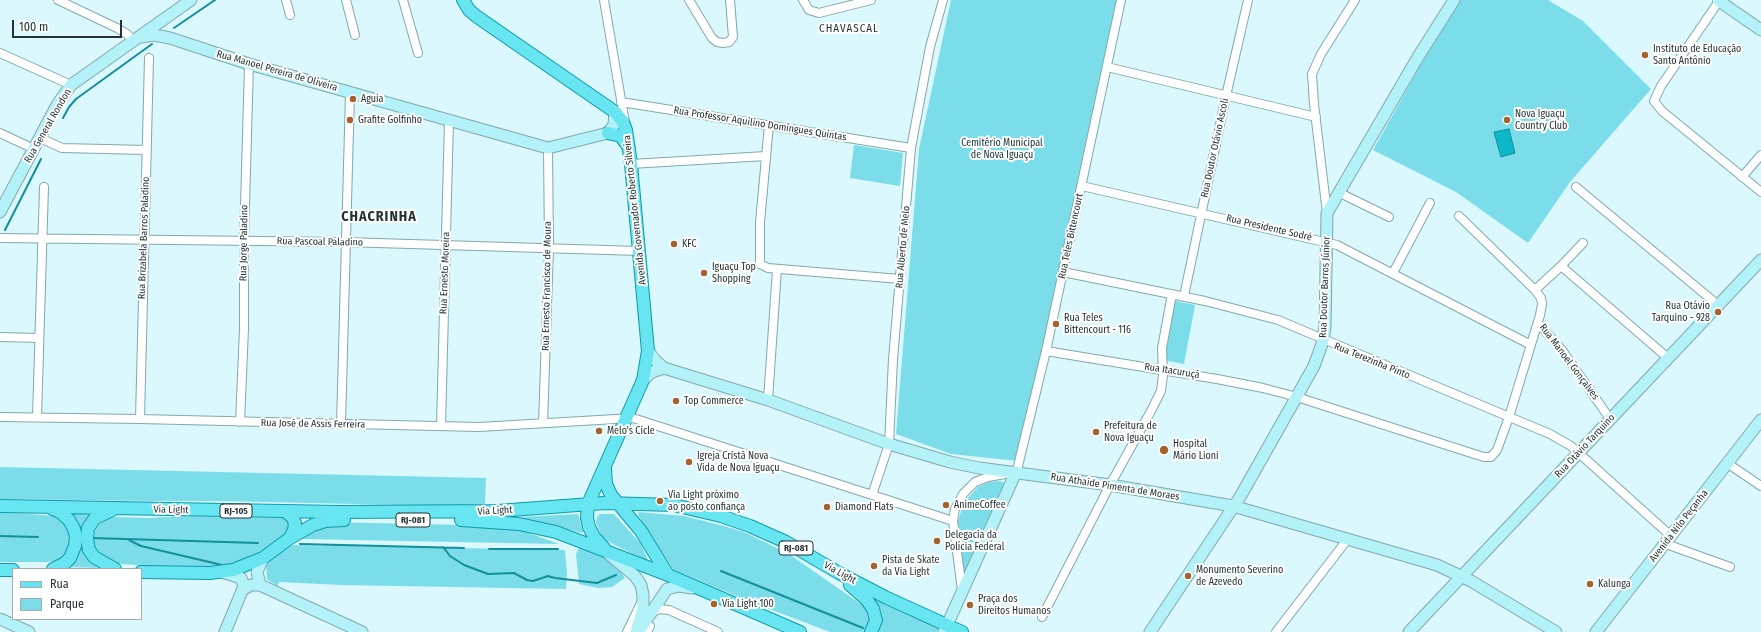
<!DOCTYPE html>
<meta charset="utf-8">
<style>
body{margin:0}
#map{position:relative;width:1761px;height:632px;overflow:hidden;background:#daf8fd;font-family:"Fira Sans Condensed",sans-serif}
canvas{display:block}
.legend{position:absolute;left:12px;top:568px;width:130px;height:52px;box-sizing:border-box;background:#fff;border:1px solid #a7adae;margin:0;padding:5px 7px;list-style:none;font-size:12px;color:#243335}
.legend li{display:flex;align-items:center;gap:8px;height:20px}
.legend b{width:20px;border:1px solid #a7adae}
.scale{position:absolute;left:12px;top:20px;width:110px;height:18px;box-sizing:border-box;border:2px solid #243335;border-top:0;padding-left:5px;font-size:12px;line-height:14px;white-space:nowrap;color:#243335;-webkit-text-stroke:3px #fff;paint-order:stroke}
</style>
<div id="map">
<canvas width="1761" height="632"></canvas>
<ul class="legend">
<li><b style="height:5px;background:#67e5f0"></b>Rua</li>
<li><b style="height:11px;background:#7cddea"></b>Parque</li>
</ul>
<div class="scale">100 m</div>
</div>
<script>
const ctx = document.querySelector('canvas').getContext('2d');
ctx.lineJoin = 'round';
function fillPath(path, color) {
  ctx.fillStyle = color;
  ctx.fill(path, 'evenodd');
}
function shape(rows) {
  const path = new Path2D();
  for (const r of rows) {
    path.moveTo(r[0], r[1]);
    for (let i = 2; i < r.length; i += 2) path.lineTo(r[i], r[i + 1]);
  }
  return path;
}
function strokePath(path, color, width, dash) {
  ctx.strokeStyle = color;
  ctx.lineWidth = width;
  ctx.lineCap = dash ? 'butt' : 'round';
  ctx.setLineDash(dash || []);
  ctx.stroke(path);
}
function drawText(font, color, halo, rows, align = 'center') {
  ctx.font = font + ' "Fira Sans Condensed",sans-serif';
  ctx.lineWidth = 4;
  ctx.setLineDash([]);
  ctx.textBaseline = 'middle';
  ctx.strokeStyle = halo;
  ctx.fillStyle = color;
  for (const [text, x, y, turn = 0] of rows) {
    ctx.save();
    ctx.translate(x, y);
    ctx.rotate((+turn || 0) * Math.PI / 180);
    ctx.textAlign = isNaN(turn) ? turn : align;
    if (halo) ctx.strokeText(text, 0, 0);
    ctx.fillText(text, 0, 0);
    ctx.restore();
  }
}
const green = shape([
 [951,0,1118,0,1018,461,951,454,896,434,919,149],
 [1457,0,1548,0,1583,21,1651,89,1570,182,1528,243,1456,192,1373,150],
 [854,145,903,153,900,186,850,178],
 [1175,301,1195,305,1184,364,1163,360],
 [0,467,486,478,485,504,441,506,221,501,150,501,3,499,0,499],
 [1000,481,1005,483,964,575,958,522,960,514,967,499,978,487,989,482],
 [0,512,56,516,63,520,72,539,65,556,59,560,48,562,0,562],
 [64,512,98,513,86,556,99,568,66,567,78,555],
 [639,512,684,516,720,525,744,532,789,554,865,607,869,614,870,621,866,632,830,632,756,604,674,570,638,515],
 [578,514,583,532,582,533,520,517],
 [600,514,614,514,640,543,649,562,607,541,602,537,596,522,597,517],
 [183,516,289,518,292,532,254,558,215,571,150,569,136,565,108,563,102,559,92,544,93,535,97,527,102,522,111,517,150,518],
 [328,522,509,526,559,544,302,539],
 [293,545,563,550,565,551,567,573,566,589,341,585,279,582,278,586,271,582,267,579,266,565,276,556],
 [580,545,598,553,617,566,625,578,612,587,598,588,579,584,576,554],
 [869,596,940,627,937,632,877,632]
]);
const water = shape([
 [1509,129,1515,153,1501,157,1494,132,1509,129]
]);
const stream = shape([
 [174,28,215,0],
 [63,118,69,107,76,99,152,44],
 [5,230,41,159],
 [0,536,38,537],
 [92,538,258,543],
 [129,540,141,546,222,565],
 [300,544,464,548],
 [443,547,450,556,464,565,488,574,514,573,527,580,533,581,548,576,555,578,597,583,616,575],
 [489,549,558,549],
 [721,571,863,628]
]);
const street = shape([
 [58,0,117,28,127,34,134,42],
 [286,0,290,15],
 [346,0,355,35],
 [403,0,418,53],
 [604,0,625,123],
 [689,0,712,38,717,42,723,43,729,42,733,37,730,0],
 [803,0,809,10,819,13,871,0],
 [1717,0,1719,1,1661,86,1654,101,1662,111,1761,192],
 [0,53,71,85],
 [1107,67,1316,117],
 [621,102,911,148],
 [769,125,760,222,760,264,768,268,900,279],
 [0,133,34,149],
 [40,138,62,148,147,150],
 [631,164,766,156],
 [1742,177,1761,155],
 [1082,186,1337,245,1531,345],
 [1576,187,1718,305],
 [1340,193,1389,217],
 [1327,213,1314,104,1312,74,1321,54,1355,0],
 [0,238,345,242,639,251],
 [1561,266,1668,358],
 [1063,272,1205,301,1278,320,1550,434,1571,446,1671,536],
 [1393,273,1430,203],
 [1535,290,1561,266,1583,243],
 [1184,296,1226,96,1248,0],
 [1538,323,1562,350,1610,419],
 [0,337,39,338],
 [1046,351,1217,379,1263,388,1297,397,1468,452,1484,457,1491,457,1497,450,1509,417,1540,315,1542,304,1541,298,1535,290,1459,216],
 [768,400,777,269],
 [0,417,140,419,479,427,633,418,953,521],
 [37,417,44,187],
 [140,419,149,58],
 [240,422,244,329,244,241,249,64],
 [543,423,549,248,548,148],
 [341,424,350,93],
 [441,426,449,120],
 [1727,463,1761,486],
 [872,495,889,444,893,359,911,148,930,47,943,0],
 [1666,544,1730,567],
 [962,590,953,521,955,509,963,494,975,482,988,477,1016,472,1018,466,1046,351,1121,0],
 [652,612,660,609,669,610,718,632],
 [1042,617,1110,485,1151,411,1161,391,1163,375,1162,348,1172,294],
 [627,632,641,603],
 [647,632,650,626],
 [1276,632,1347,540]
]);
const secondary = shape([
 [1720,0,1719,1,1761,30],
 [141,37,154,35,170,38,249,64,548,148,608,133,614,125,615,112],
 [0,212,57,105,71,85,191,0],
 [648,351,655,360,664,368,768,400,889,444,950,462,979,468,1110,485,1233,506,1437,565,1471,581,1556,632],
 [643,380,652,372,664,368],
 [609,554,635,576,641,585,643,595,643,608,636,632],
 [222,572,241,578,244,586,225,632],
 [260,585,257,572,263,558],
 [244,589,251,585,260,585,362,632],
 [0,619,29,632],
 [641,628,667,589,679,586,692,588],
 [944,632,1016,472],
 [1150,632,1240,497,1314,366,1323,341,1325,327,1327,213,1418,57,1454,0],
 [1409,632,1761,260],
 [1596,632,1761,420]
]);
const primary = shape([
 [463,0,469,10,476,16,615,112,623,122,626,130,631,164,648,351,643,380,588,504,587,518,589,527,594,537,604,548],
 [608,133,621,136,629,148],
 [605,469,606,484,611,495,641,531,668,575],
 [0,506,340,512,498,511,604,503,674,505,721,516,750,526,786,542,839,573,885,597,962,632],
 [51,508,60,512,69,520,74,529,76,537,75,546,70,558,65,563,53,569],
 [112,510,95,518,88,528,87,539,89,550,94,557,115,569],
 [286,512,292,517,295,523,294,530,290,538],
 [461,520,519,524,556,532,668,575,800,632],
 [0,570,13,570],
 [141,572,210,573,233,570,263,558,290,538,313,525,325,521,344,520],
 [850,585,867,600,873,609,876,620,871,632]
]);
const markers = [
 [1645,55,4,"#a4632e"],
 [353,99,4,"#a4632e"],
 [350,120,4,"#a4632e"],
 [1507,120,4,"#a4632e"],
 [674,244,4,"#a4632e"],
 [704,273,4,"#a4632e"],
 [1718,312,4,"#a4632e"],
 [1056,324,4,"#a4632e"],
 [676,401,4,"#a4632e"],
 [599,431,4,"#a4632e"],
 [1096,432,4,"#a4632e"],
 [1164,450,5,"#a4632e"],
 [689,462,4,"#a4632e"],
 [660,501,4,"#a4632e"],
 [946,505,4,"#a4632e"],
 [827,507,4,"#a4632e"],
 [937,541,4,"#a4632e"],
 [874,566,4,"#a4632e"],
 [1188,576,4,"#a4632e"],
 [1590,584,4,"#a4632e"],
 [714,604,4,"#a4632e"],
 [970,605,4,"#a4632e"]
];
const shields = [
 [236,511,32],
 [413,520,34],
 [796,548,34]
];
const shieldNames = [
 ["RJ-105",236,511],
 ["RJ-081",413,520],
 ["RJ-081",796,548]
];
const poiNames = [
 ["Instituto de Educação",1653,49],
 ["Santo Antônio",1653,61],
 ["Aguia",361,99],
 ["Nova Iguaçu",1515,114],
 ["Country Club",1515,126],
 ["Grafite Golfinho",358,120],
 ["KFC",682,244],
 ["Iguaçu Top",712,267],
 ["Shopping",712,279],
 ["Rua Otávio",1710,306,"right"],
 ["Tarquino - 928",1710,318,"right"],
 ["Rua Teles",1064,318],
 ["Bittencourt - 116",1064,330],
 ["Top Commerce",684,401],
 ["Prefeitura de",1104,426],
 ["Nova Iguaçu",1104,438],
 ["Melo's Cicle",607,431],
 ["Hospital",1173,444],
 ["Mário Lioni",1173,456],
 ["Igreja Cristã Nova",697,456],
 ["Vida de Nova Iguaçu",697,468],
 ["Via Light próximo",668,495],
 ["ao posto confiança",668,507],
 ["AnimeCoffee",954,505],
 ["Diamond Flats",835,507],
 ["Delegacia da",945,535],
 ["Polícia Federal",945,547],
 ["Pista de Skate",882,560],
 ["da Via Light",882,572],
 ["Monumento Severino",1196,570],
 ["de Azevedo",1196,582],
 ["Kalunga",1598,584],
 ["Praça dos",978,599],
 ["Direitos Humanos",978,611],
 ["Via Light 100",722,604]
];
const streetNames = [
 ["Rua Manoel Pereira de Oliveira",277,71,16],
 ["Rua Professor Aquilino Domingues Quintas",760,124,9],
 ["Rua General Rondon",48,126,-60],
 ["Rua Doutor Otávio Ascoli",1215,148,-78],
 ["Avenida Governador Roberto Silveira",635,210,-96],
 ["Rua Presidente Sodré",1269,228,13],
 ["Rua Teles Bittencourt",1071,236,-78],
 ["Rua Brizabela Barros Paladino",144,238,-88],
 ["Rua Pascoal Paladino",320,242,1],
 ["Rua Jorge Paladino",244,243,-89],
 ["Rua Alberto de Melo",903,247,-85],
 ["Rua Ernesto Moreira",445,273,-88],
 ["Rua Ernesto Francisco de Moura",547,286,-89],
 ["Rua Doutor Barros Júnior",1325,287,-88],
 ["Rua Terezinha Pinto",1372,361,22],
 ["Rua Manoel Gonçalves",1569,362,53],
 ["Rua Itacuruçá",1172,371,9],
 ["Rua José de Assis Ferreira",313,424,1],
 ["Rua Otávio Tarquino",1585,446,-47],
 ["Rua Athaíde Pimenta de Moraes",1115,487,9],
 ["Via Light",171,510,1],
 ["Via Light",495,511,-3],
 ["Avenida Nilo Peçanha",1679,526,-52],
 ["Via Light",840,573,29]
];
const parkNames = [
 ["Cemitério Municipal",1002,143],
 ["de Nova Iguaçu",1002,155]
];
const neighbourhoodNames = [
 ["CHAVASCAL",849,29]
];
const districtNames = [
 ["CHACRINHA",379,217]
];
fillPath(green, '#7cddea');
fillPath(water, '#0cb7c8');
strokePath(water, '#138f9c', 1);
strokePath(stream, '#138f9c', 2);
strokePath(street, '#83a8ad', 10);
strokePath(secondary, '#83a8ad', 13);
strokePath(primary, '#0e9ba8', 14);
strokePath(street, '#fff', 8);
strokePath(secondary, '#b3f2f8', 11);
strokePath(primary, '#67e5f0', 12);
for (const [x, y, r, color] of markers) {
  const dot = new Path2D();
  dot.arc(x, y, r, 0, 2 * Math.PI);
  ctx.fillStyle = color;
  ctx.fill(dot);
  strokePath(dot, '#fff', 1.5);
}
for (const [x, y, w] of shields) {
  const box = new Path2D();
  box.roundRect(x - w / 2, y - 7, w, 14, 3);
  ctx.fillStyle = '#fff';
  ctx.fill(box);
  strokePath(box, '#243335', 1);
}
drawText('bold 9px', '#243335', null, shieldNames);
drawText('10px', '#243335', '#fff', poiNames, 'left');
drawText('10px', '#243335', '#fff', streetNames);
drawText('10px', '#172f32', '#fff', parkNames);
ctx.letterSpacing = '1px';
drawText('11px', '#243335', '#fff', neighbourhoodNames);
ctx.letterSpacing = '0px';
ctx.letterSpacing = '1px';
drawText('bold 14px', '#243335', '#fff', districtNames);
ctx.letterSpacing = '0px';
</script>
